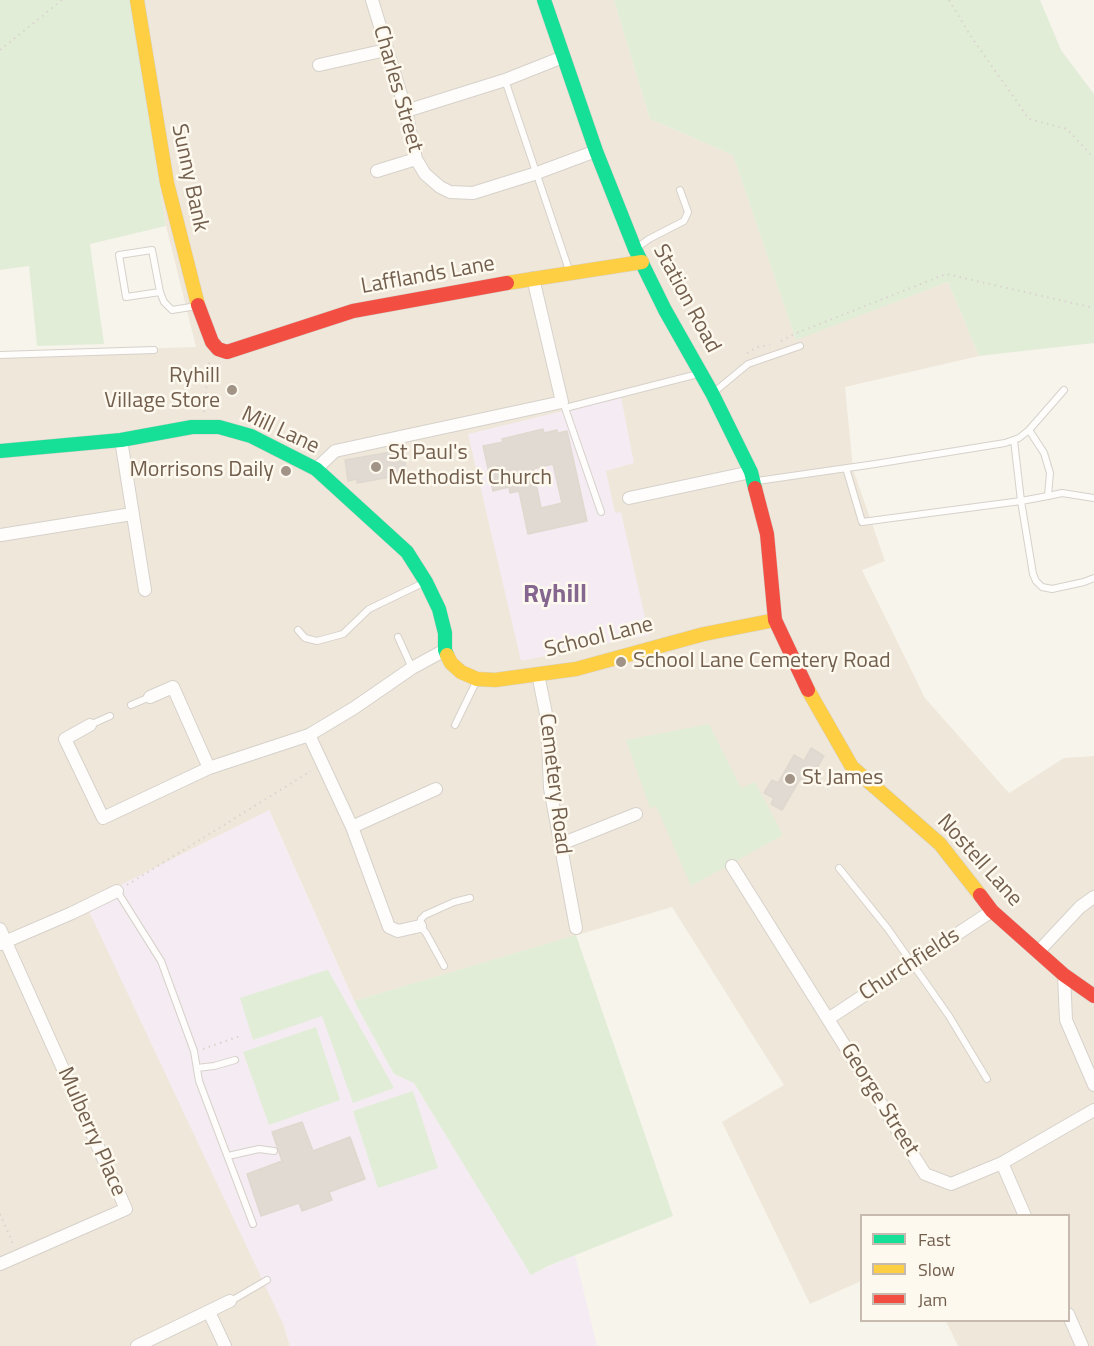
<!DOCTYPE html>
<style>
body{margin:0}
#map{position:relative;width:1094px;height:1346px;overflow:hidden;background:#f7f4ec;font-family:"Titillium Web",sans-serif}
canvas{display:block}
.legend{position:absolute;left:860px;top:1214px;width:210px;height:108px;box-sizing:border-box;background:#fdf9ee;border:2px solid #c6bbae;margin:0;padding:8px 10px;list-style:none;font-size:18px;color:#735f4e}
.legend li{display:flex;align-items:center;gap:12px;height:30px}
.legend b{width:30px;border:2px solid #c6bbae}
</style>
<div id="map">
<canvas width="1094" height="1346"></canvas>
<ul class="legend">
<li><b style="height:8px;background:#16e098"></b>Fast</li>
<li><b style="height:8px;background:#ffcf43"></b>Slow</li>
<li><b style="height:8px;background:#f24e42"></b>Jam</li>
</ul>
</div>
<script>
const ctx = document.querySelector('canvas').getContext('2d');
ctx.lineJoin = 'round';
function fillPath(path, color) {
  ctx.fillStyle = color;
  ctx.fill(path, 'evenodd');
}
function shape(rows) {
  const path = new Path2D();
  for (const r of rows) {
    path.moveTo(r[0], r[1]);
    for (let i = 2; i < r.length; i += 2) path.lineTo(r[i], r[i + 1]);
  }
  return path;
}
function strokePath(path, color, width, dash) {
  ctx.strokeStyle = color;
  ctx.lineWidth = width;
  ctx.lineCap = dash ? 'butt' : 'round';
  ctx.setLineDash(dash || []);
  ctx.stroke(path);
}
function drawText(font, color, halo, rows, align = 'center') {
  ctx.font = font + ' "Titillium Web",sans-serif';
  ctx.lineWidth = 5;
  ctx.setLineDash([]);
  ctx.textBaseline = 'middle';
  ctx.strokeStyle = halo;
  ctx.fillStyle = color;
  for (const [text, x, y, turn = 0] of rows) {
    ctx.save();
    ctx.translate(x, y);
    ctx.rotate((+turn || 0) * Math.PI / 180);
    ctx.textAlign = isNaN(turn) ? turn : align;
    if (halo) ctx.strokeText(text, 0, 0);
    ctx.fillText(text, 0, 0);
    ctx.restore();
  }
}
const residential = shape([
 [131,0,614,0,650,119,733,155,796,339,948,282,979,356,845,387,853,469,885,561,862,570,925,698,1009,793,1064,758,1094,756,1094,1346,958,1346,946,1321,1068,1320,1068,1216,862,1216,861,1281,810,1304,722,1122,784,1085,672,907,354,1001,269,810,284,1326,290,1346,0,1346,0,353,196,347,166,226]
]);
const education = shape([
 [621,397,634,463,606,471,615,513,621,512,649,635,521,661,468,434],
 [269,810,354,1001,394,1074,414,1083,531,1274,575,1255,597,1346,290,1346,284,1326,85,903]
]);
const green = shape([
 [0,0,131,0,166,226,90,244,104,344,37,346,29,266,0,270],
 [614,0,1040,0,1061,50,1094,94,1094,343,979,356,948,282,796,340,733,155,650,119],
 [709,724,741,788,755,782,783,835,691,886,656,806,650,808,626,740],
 [576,935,673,1216,548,1266,531,1275,414,1083,394,1074,354,1001],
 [327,970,328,970,394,1088,353,1103,322,1016,253,1040,240,998],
 [316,1027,340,1100,269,1125,243,1052],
 [413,1091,438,1168,378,1188,353,1111]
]);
const building = shape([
 [543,429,544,433,557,430,558,433,567,431,587,521,528,534,519,491,510,493,509,487,493,491,483,446,503,442,502,439,543,429],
 [553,464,562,503,541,508,533,469,553,464],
 [403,450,407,474,357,483,357,479,348,481,345,460,403,450],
 [811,748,824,756,808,784,800,779,782,810,771,804,774,798,764,793,772,780,778,783,794,755,804,761,811,748],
 [302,1122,313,1151,350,1137,365,1179,329,1192,332,1200,302,1211,299,1203,261,1216,247,1174,282,1161,272,1132,302,1122]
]);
const path = shape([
 [949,0,970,35,1029,119,1067,129,1094,158],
 [0,50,62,0],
 [781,341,794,334,946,274,1094,308],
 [747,353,758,347,770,345],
 [204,412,209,361],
 [127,885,311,771],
 [203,1049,240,1036],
 [0,1214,13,1244]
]);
const lane = shape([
 [505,80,569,270],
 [638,247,649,239,684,221,688,212,680,190],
 [160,292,126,297,119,255,152,250,160,292,164,302,172,310,197,306],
 [0,355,154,350],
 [713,393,748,364,800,346],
 [564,405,601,512],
 [565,408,698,374],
 [1029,430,1044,453,1050,473,1048,496,1021,501,1033,574,1036,581,1042,587,1052,589,1084,582,1094,578],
 [846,468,862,522,1021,501,1014,440],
 [757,481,875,464,1005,443,1019,438,1029,430,1064,390],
 [1048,496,1062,493,1094,498],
 [298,630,305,638,317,641,343,634,369,609,423,583],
 [398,637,412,668],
 [131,705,150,697],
 [90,725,110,716],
 [455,725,476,682],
 [839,868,888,929,949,1016,987,1079],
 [117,891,161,961,194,1051,199,1081,253,1224],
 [444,966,426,933,420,926,421,919,425,915,454,902,470,898],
 [197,1068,214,1066,235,1060],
 [228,1156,259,1149,274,1151],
 [231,1301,267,1280]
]);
const street = shape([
 [372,0,406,111,416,159,425,174,440,187,450,192,473,193,537,173,596,151],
 [319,65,386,50],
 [406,111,505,80,563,57],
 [377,171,416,159],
 [121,440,145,590],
 [316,469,335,451,562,402,533,278],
 [629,498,751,472],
 [1,535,132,514],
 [538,674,547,719,550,788,576,928],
 [150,697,173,687,209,768],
 [90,725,65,739,103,818,209,768,309,735,354,708,412,668,445,650],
 [309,735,352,827,389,927,398,931,420,926],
 [352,827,436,789],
 [561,844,636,814],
 [732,866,925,1174,951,1184,1002,1163,1094,1110],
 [0,929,126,1209,0,1264],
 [0,944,72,913,117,891],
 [1038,952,1080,907,1094,897],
 [1064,975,1066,1020,1094,1085],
 [828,1019,992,911],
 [1002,1163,1025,1216],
 [209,1312,225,1346],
 [1068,1314,1082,1346],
 [137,1346,230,1301]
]);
const fast = shape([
 [544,0,596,151,635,249,665,310,712,393,751,472,755,488],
 [0,451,121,440,192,427,219,427,251,436,316,469,407,552,426,582,439,609,445,633,445,650,447,655]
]);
const slow = shape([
 [137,0,167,183,198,305],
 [507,283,642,262],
 [447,655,451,663,461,672,477,679,495,680,576,669,704,634,775,620],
 [808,690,852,767,940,844,980,895]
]);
const jam = shape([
 [198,305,212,342,218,349,227,352,353,311,507,283],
 [755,488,767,534,775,620,808,690],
 [980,895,992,911,1064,975,1094,996]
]);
const markers = [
 [232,390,6,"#a19385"],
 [376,467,6,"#a19385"],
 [286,471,6,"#a19385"],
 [621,662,6,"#a19385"],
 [790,779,6,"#a19385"]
];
const streetNames = [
 ["Charles Street",397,89,74],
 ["Sunny Bank",189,178,78],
 ["Lafflands Lane",428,276,-10],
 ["Station Road",686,299,62],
 ["Mill Lane",280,431,25],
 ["School Lane",599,638,-14],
 ["Cemetery Road",554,784,83],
 ["Nostell Lane",979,861,48],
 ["Churchfields",910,965,-33],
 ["George Street",879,1100,58],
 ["Mulberry Place",91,1132,66]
];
const poiNames = [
 ["Ryhill",220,377,"right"],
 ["Village Store",220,402,"right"],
 ["St Paul's",388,454],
 ["Methodist Church",388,479],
 ["Morrisons Daily",274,471,"right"],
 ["School Lane Cemetery Road",633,662],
 ["St James",802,779]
];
const quarterNames = [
 ["Ryhill",555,596]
];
fillPath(residential, '#efe7da');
fillPath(education, '#f4ecf2');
fillPath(green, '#e2edd8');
fillPath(building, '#e0dad2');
strokePath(building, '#dfd8cf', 1.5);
strokePath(lane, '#d6d1ca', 8);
strokePath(street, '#d6d1ca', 14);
strokePath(fast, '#d6d1ca', 15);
strokePath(slow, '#d6d1ca', 15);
strokePath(jam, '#d6d1ca', 15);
strokePath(path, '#d9d4cf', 2, [1.5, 4.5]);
strokePath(lane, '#fefdfc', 6);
strokePath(street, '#fefdfc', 12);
strokePath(fast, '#16e098', 14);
strokePath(slow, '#ffcf43', 14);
strokePath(jam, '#f24e42', 14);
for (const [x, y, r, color] of markers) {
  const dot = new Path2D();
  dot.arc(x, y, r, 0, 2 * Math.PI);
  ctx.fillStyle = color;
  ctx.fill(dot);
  strokePath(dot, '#fdf9ee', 2);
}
drawText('22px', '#735f4e', '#fdf9ee', streetNames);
drawText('22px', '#735f4e', '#fdf9ee', poiNames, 'left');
drawText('bold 26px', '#85668e', '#fdf9ee', quarterNames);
</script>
